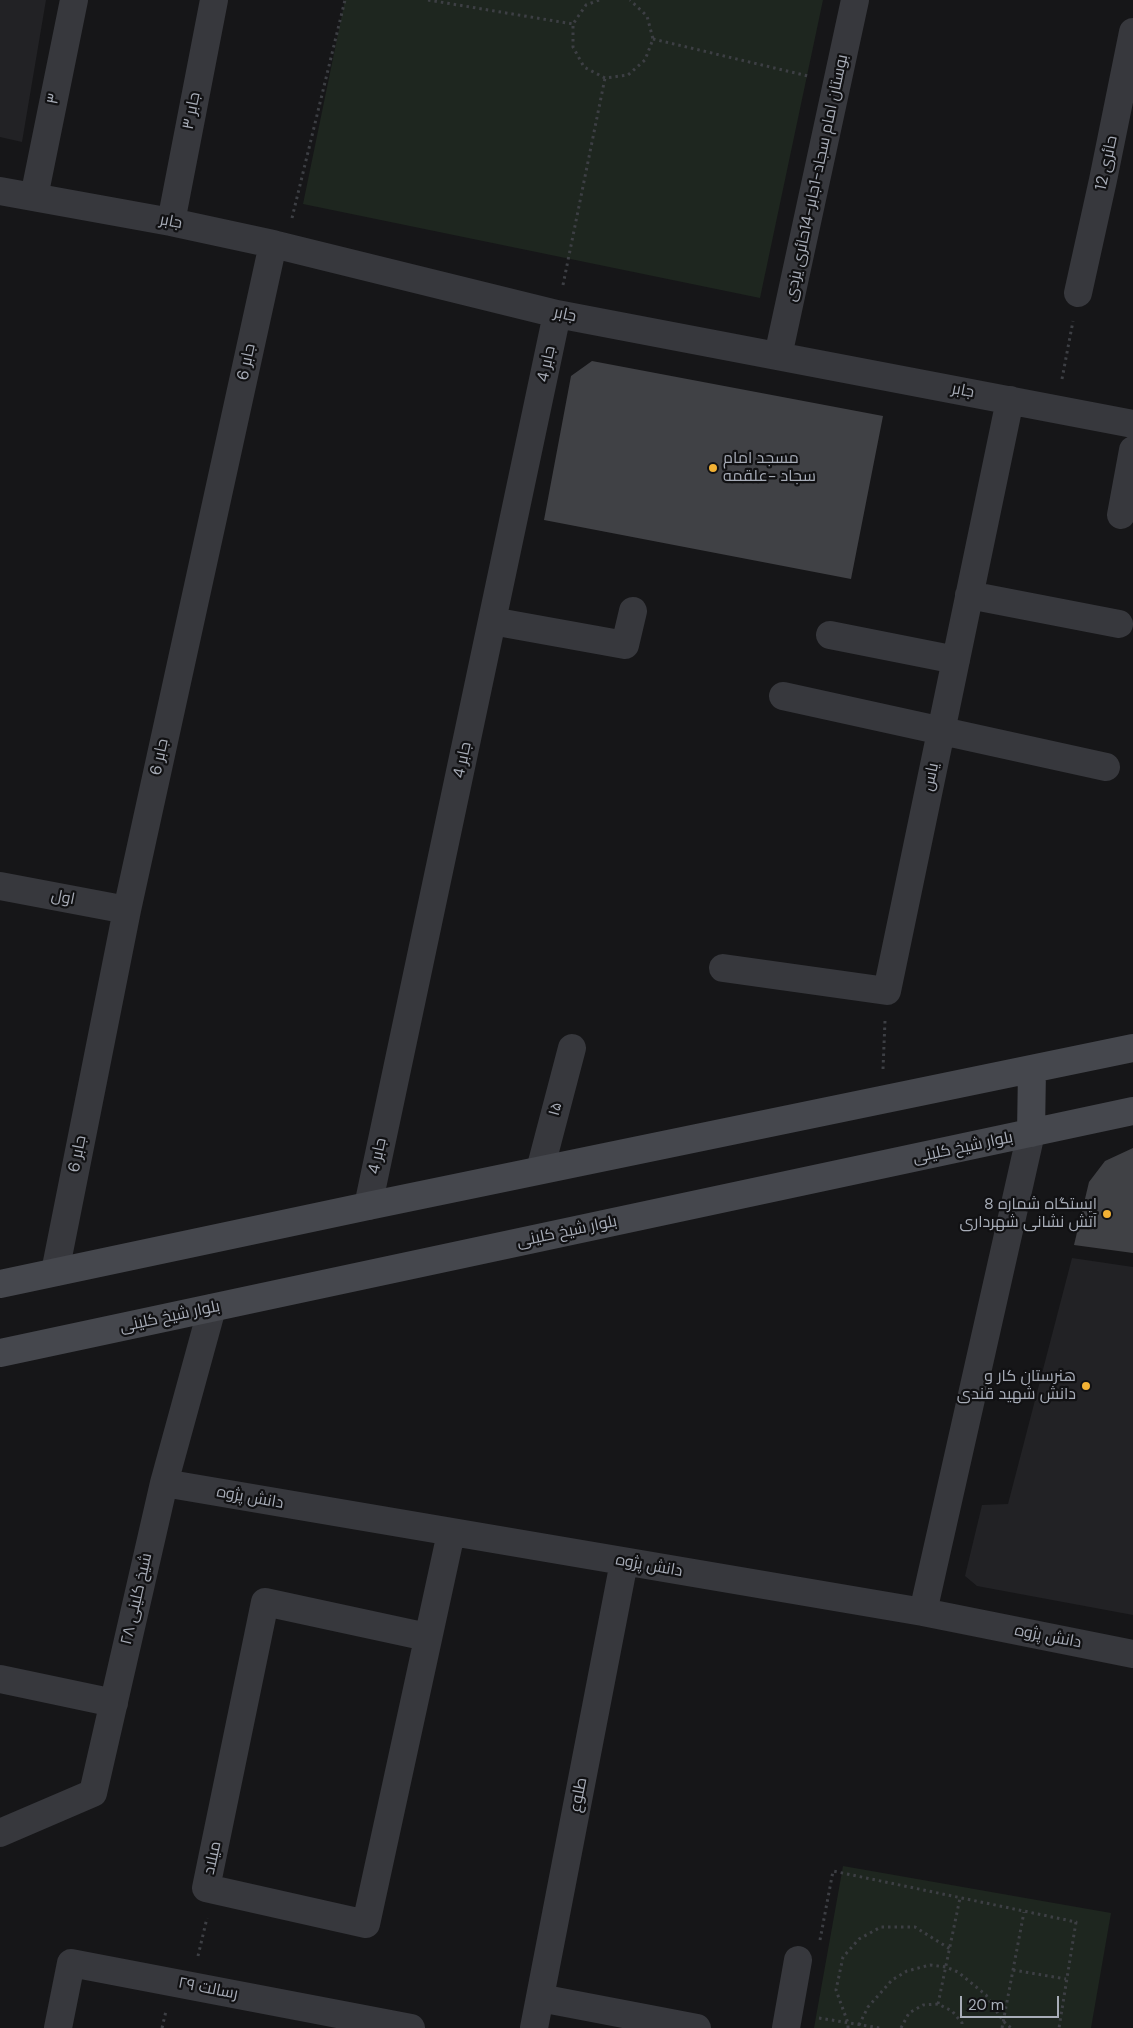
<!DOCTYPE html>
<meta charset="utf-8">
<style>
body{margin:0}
#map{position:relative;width:1133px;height:2028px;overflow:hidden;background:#161618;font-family:"DM Sans",sans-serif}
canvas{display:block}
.scale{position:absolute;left:960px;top:1996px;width:99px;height:22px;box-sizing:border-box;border:2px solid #a8adb8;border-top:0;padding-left:6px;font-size:15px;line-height:18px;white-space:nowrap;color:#a8adb8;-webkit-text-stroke:4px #111113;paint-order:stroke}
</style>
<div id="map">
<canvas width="1133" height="2028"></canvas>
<div class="scale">20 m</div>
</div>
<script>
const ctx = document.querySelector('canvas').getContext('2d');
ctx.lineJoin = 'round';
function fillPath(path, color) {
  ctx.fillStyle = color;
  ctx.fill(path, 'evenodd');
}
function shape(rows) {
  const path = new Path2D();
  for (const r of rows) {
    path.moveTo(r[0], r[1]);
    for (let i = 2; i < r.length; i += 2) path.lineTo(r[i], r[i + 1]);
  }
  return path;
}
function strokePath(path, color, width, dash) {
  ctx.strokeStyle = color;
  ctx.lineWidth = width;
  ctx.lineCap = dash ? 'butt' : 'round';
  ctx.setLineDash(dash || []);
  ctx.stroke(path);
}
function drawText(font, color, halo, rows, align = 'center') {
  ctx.font = font + ' "DM Sans",Cairo,sans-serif';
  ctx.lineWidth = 4.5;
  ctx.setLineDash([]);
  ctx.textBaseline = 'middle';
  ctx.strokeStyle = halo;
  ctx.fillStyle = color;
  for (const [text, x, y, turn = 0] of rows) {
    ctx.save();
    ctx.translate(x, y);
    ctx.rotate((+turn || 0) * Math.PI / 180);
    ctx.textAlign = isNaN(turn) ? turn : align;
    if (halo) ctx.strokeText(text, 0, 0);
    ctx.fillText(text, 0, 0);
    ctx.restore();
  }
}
const built = shape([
 [0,0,46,0,22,142,0,137],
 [1072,1258,1133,1267,1133,1615,977,1586,965,1576,982,1505,1008,1504]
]);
const green = shape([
 [345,0,823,0,760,298,303,204],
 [843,1866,1111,1913,1091,2028,814,2028]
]);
const building = shape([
 [592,361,883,416,851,579,544,520,571,376],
 [1133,1148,1133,1253,1074,1245,1089,1182,1105,1161]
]);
const path = shape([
 [428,0,573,24],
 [599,0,586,5,573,24,573,47,584,67,605,78,628,75,645,60,653,39,647,16,630,0],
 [653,39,808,76],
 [292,218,345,0],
 [563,285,605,78],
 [1062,379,1073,321],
 [883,1069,885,1021],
 [820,1940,833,1871,1076,1922,1059,2028],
 [198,1956,207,1918],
 [1013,1970,1066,1979],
 [938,2004,960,1898],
 [819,2018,880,2028],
 [859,2025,868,2007,892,1980,907,1971,930,1965,946,1967,958,1972,986,1995,1003,2021,1011,2028],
 [162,2028,166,2011],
 [848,2028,848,2023,836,1990,843,1957,859,1939,881,1927,915,1927,950,1949],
 [901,2028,909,2013,923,2005,938,2004,952,2011,962,2023,962,2028],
 [1002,2028,1024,1912]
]);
const street = shape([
 [0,191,171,222,273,244,557,314,1133,424],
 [34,197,74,0],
 [171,222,214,0],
 [1078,293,1103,180,1133,32],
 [778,356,855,0],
 [1121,515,1133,450],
 [969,595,1119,624],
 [492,621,625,645,633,611],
 [830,635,956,660],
 [783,696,1106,767],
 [0,886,127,910],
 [723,968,887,991,1010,400],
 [540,1170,572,1048],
 [368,1206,557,314],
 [55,1272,127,910,273,244],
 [164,1483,923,1612,1133,1654],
 [923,1612,1031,1133],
 [427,1637,265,1602,206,1888,366,1924,451,1533],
 [0,1679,114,1703],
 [0,1833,93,1793,164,1483,212,1308],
 [540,1998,697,2028],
 [58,2028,71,1963,411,2028],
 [534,2028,624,1562],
 [786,2028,798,1960]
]);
const secondary = shape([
 [1031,1133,1032,1069],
 [0,1284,368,1206,1133,1048],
 [0,1353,1133,1111]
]);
const markers = [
 [713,468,5,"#f2b134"],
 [1107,1214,5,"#f2b134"],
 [1086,1386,5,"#f2b134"]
];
const streetNames = [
 ["۳",54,99,-79],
 ["جابر ۳",192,111,-79],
 ["حائری 12",1107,163,-78],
 ["بوستان امام سجاد-1جابر-14حائری یزدی",817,178,-78],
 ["جابر",171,222,11],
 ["جابر",565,315,12],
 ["جابر 6",247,362,-78],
 ["جابر 4",547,364,-78],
 ["جابر",963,391,11],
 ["جابر 6",160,757,-78],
 ["جابر 4",463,760,-78],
 ["یاس",931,777,-78],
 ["اول",63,898,11],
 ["۱۵",556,1109,-75],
 ["بلوار شیخ کلینی",963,1148,-12],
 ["جابر 6",78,1154,-79],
 ["جابر 4",378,1156,-78],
 ["بلوار شیخ کلینی",567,1232,-12],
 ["بلوار شیخ کلینی",170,1317,-12],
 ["دانش پژوه",250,1498,10],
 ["دانش پژوه",649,1566,10],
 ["شیخ کلینی ۲۸",137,1599,-77],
 ["دانش پژوه",1048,1637,11],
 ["طلوع",579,1795,-79],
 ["میلاد",213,1858,-78],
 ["رسالت ۲۹",208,1989,11]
];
const poiNames = [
 ["مسجد امام",723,459,"left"],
 ["سجاد -علقمه",723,477,"left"],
 ["ایستگاه شماره 8",1097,1205],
 ["آتش نشانی شهرداری",1097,1223],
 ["هنرستان کار و",1076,1377],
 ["دانش شهید قندی",1076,1395]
];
fillPath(built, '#222225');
fillPath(green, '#1e261f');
fillPath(building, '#404145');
strokePath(path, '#3d3f44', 3, [2.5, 4]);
strokePath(street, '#37383d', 28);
strokePath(secondary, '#45474d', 28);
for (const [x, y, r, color] of markers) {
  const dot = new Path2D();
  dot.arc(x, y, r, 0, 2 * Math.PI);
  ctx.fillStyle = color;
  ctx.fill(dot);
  strokePath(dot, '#111113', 2);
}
drawText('16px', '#a8adb8', '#111113', streetNames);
drawText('16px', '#a8adb8', '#111113', poiNames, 'right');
</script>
